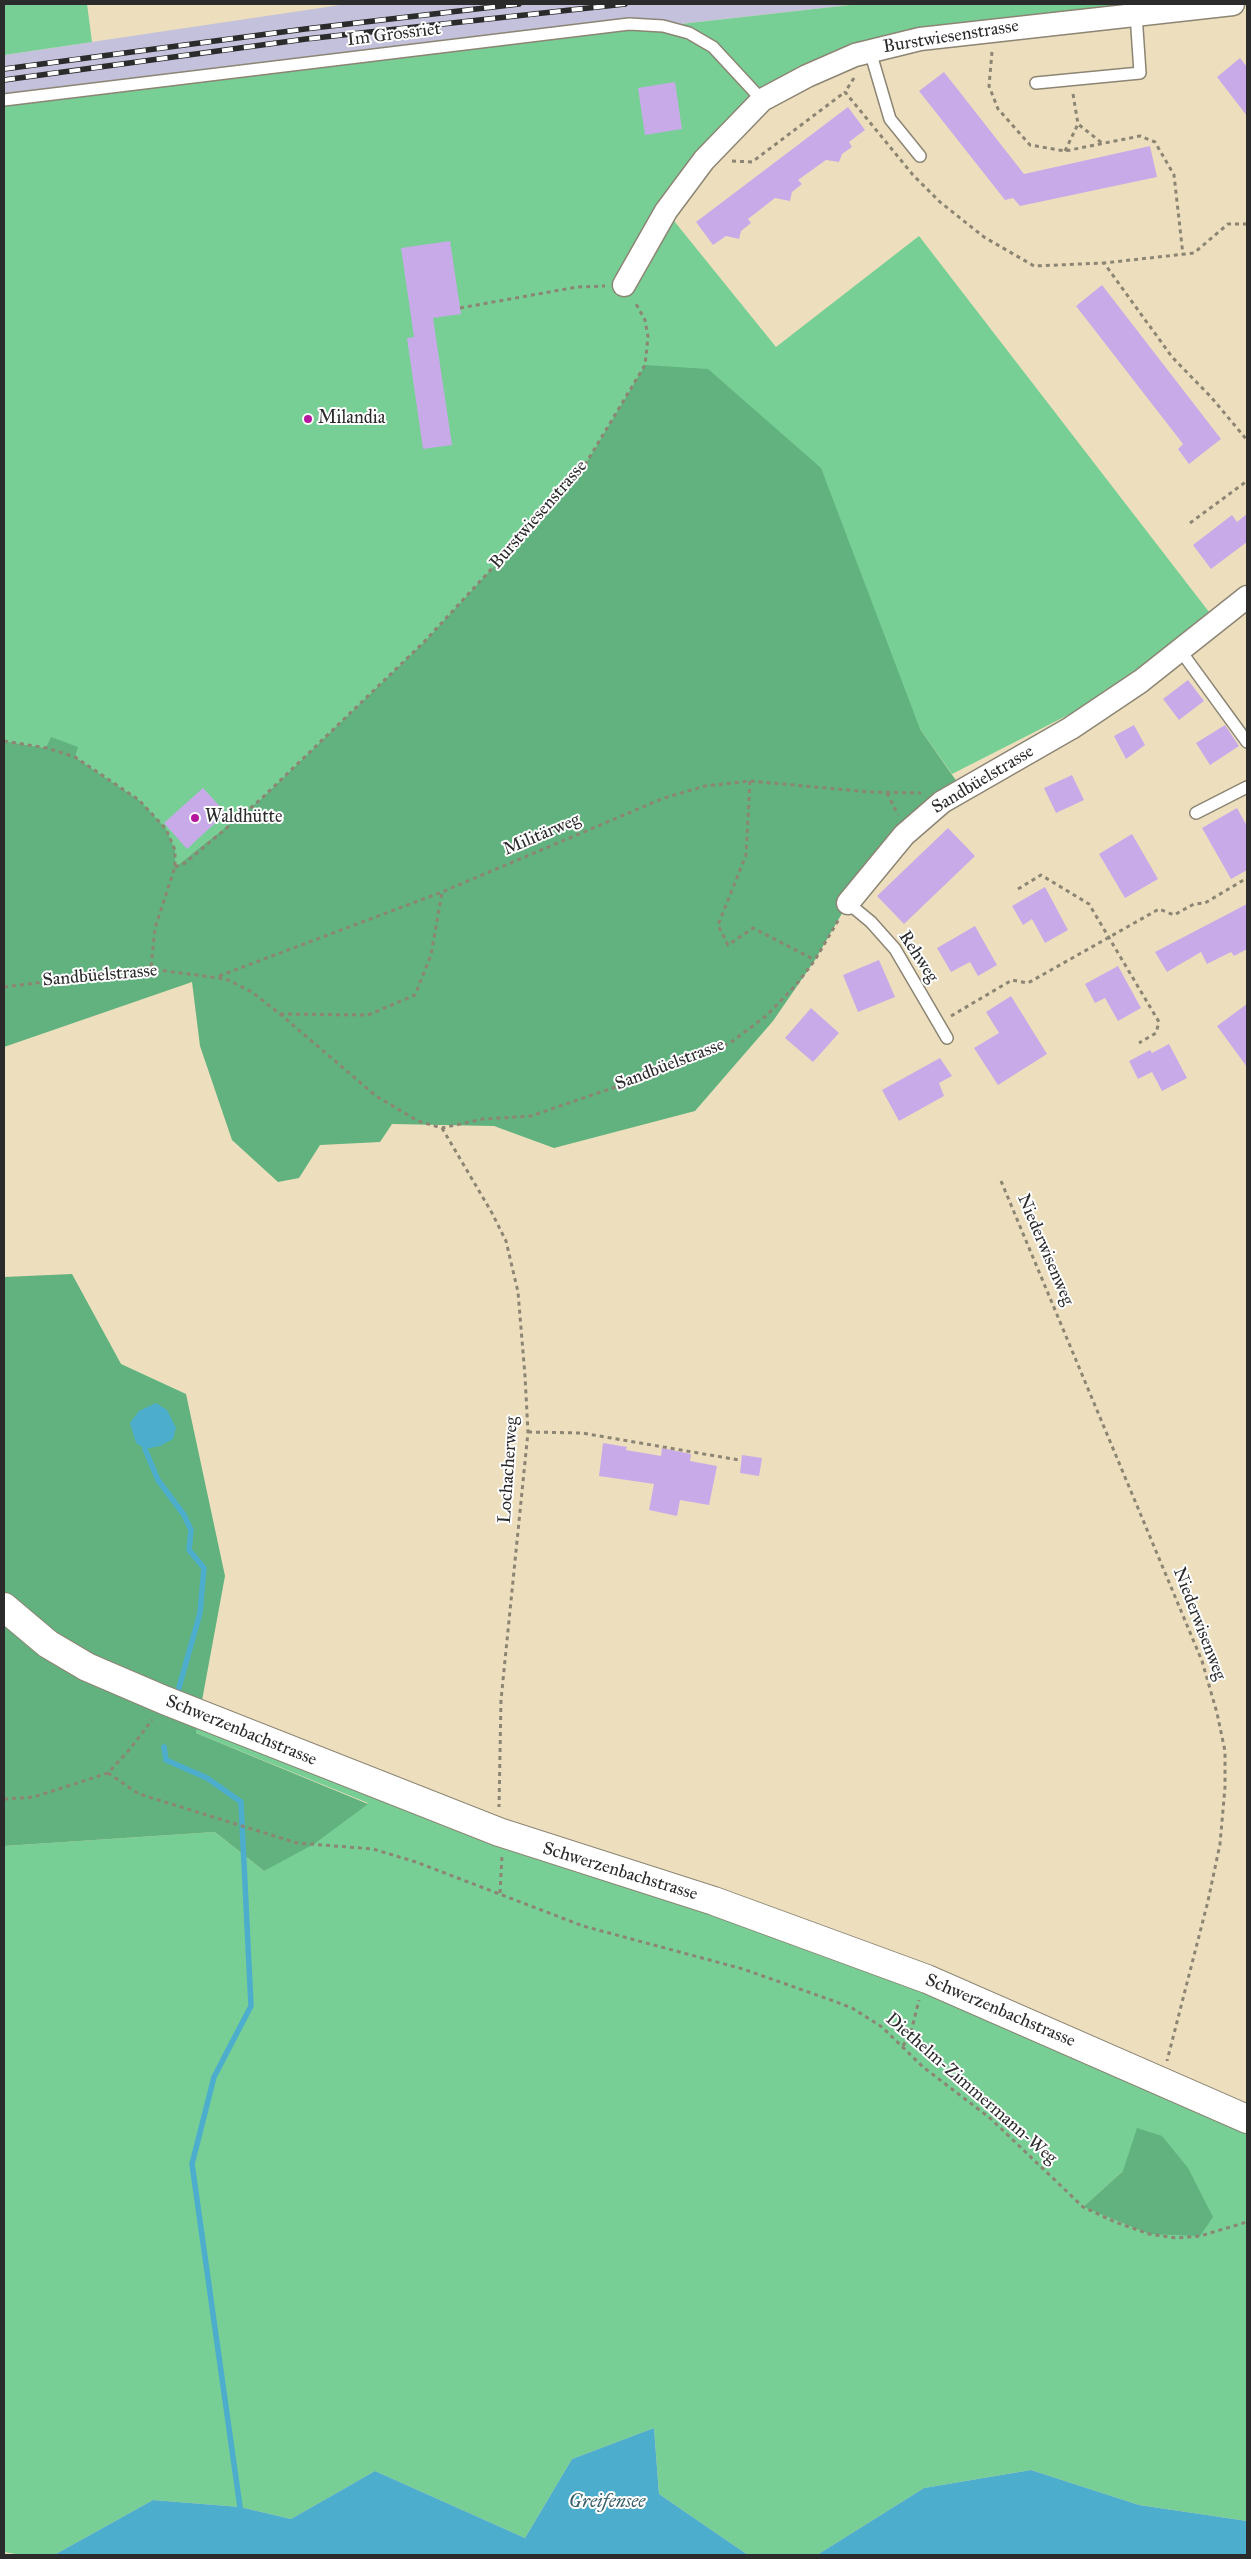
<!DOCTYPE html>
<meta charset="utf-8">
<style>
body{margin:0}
#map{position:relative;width:1251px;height:2559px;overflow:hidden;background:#eddfbd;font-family:"IM FELL Great Primer",serif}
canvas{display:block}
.frame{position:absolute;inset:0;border:5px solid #2b2b2b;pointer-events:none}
</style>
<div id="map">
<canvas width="1251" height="2559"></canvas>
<div class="frame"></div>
</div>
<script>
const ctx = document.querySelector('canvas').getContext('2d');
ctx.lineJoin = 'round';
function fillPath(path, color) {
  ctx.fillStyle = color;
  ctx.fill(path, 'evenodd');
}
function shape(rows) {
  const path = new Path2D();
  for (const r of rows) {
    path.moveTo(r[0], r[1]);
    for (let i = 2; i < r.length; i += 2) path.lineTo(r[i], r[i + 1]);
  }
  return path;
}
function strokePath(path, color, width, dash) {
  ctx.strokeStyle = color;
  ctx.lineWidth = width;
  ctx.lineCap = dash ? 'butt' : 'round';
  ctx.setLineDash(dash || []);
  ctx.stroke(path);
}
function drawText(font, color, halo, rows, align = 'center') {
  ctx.font = font + ' "IM FELL Great Primer",serif';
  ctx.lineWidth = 4;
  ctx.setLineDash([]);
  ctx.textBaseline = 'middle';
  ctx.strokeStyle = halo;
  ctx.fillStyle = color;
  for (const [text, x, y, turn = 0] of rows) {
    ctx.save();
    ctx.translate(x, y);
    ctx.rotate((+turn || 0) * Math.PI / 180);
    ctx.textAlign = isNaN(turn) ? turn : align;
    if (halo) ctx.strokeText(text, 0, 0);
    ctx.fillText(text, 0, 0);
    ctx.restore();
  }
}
const industrial = shape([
 [347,4,859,4,4,100,4,55]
]);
const green = shape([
 [4,4,87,4,92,42,4,55],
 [859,4,1233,4,920,39,762,100,666,211,776,347,919,236,1216,621,1141,681,1134,671,1070,714,952,774,920,729,645,365,580,473,424,642,261,799,175,867,175,850,139,800,75,757,47,748,4,741,4,100,629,24,663,26],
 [198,1714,785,1926,1247,2118,1247,2521,1139,2505,1031,2470,924,2488,817,2555,748,2555,659,2494,654,2428,572,2459,525,2538,375,2471,291,2519,240,2507,153,2500,54,2555,21,2555,4,2552,4,1846,215,1832,264,1871,368,1803,196,1733],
 [1123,2171,1149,2234,1083,2207]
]);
const forest = shape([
 [645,365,708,369,821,468,920,729,962,789,848,903,815,960,773,1021,695,1111,554,1148,494,1126,392,1124,380,1142,320,1145,299,1178,278,1182,232,1140,200,1046,192,982,4,1047,4,741,46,748,51,737,78,747,75,757,139,800,166,829,175,850,175,867,261,799,424,642,580,473],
 [72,1274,121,1364,186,1394,225,1576,196,1733,368,1804,314,1844,264,1871,215,1832,4,1846,4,1277],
 [1137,2128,1162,2136,1188,2168,1213,2217,1200,2236,1149,2234,1083,2207,1123,2171]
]);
const water = shape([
 [156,1403,167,1410,176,1428,173,1439,160,1446,145,1449,136,1443,130,1423,139,1411],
 [654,2428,659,2494,748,2555,54,2555,153,2500,240,2507,291,2519,375,2471,525,2538,572,2459],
 [1031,2470,1139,2505,1247,2521,1247,2555,817,2555,924,2488]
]);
const stream = shape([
 [145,1449,158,1480,184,1515,191,1530,189,1550,204,1568,200,1613,178,1691],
 [164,1747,166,1760,207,1778,241,1802,251,2006,214,2077,192,2164,240,2507]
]);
const building = shape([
 [1240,58,1247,67,1247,116,1217,77],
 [944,72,1024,174,1150,146,1157,177,1020,206,1013,198,1005,200,919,91],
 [675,82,682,129,645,135,638,88],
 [848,107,865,130,849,142,852,147,842,154,839,162,826,160,798,180,802,184,792,192,790,201,775,198,748,219,751,223,741,231,739,239,726,236,713,245,696,222],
 [450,241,461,314,433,318,452,445,423,449,407,338,414,337,401,248],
 [1102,285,1221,439,1189,464,1178,449,1183,444,1076,306],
 [1247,514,1247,542,1211,569,1193,545,1232,515,1237,522],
 [1188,680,1204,701,1179,720,1163,699],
 [1134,725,1145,745,1126,759,1114,736],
 [1225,725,1239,746,1210,765,1196,743],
 [1072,775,1084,800,1056,813,1044,788],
 [203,788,226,813,187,849,164,823],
 [1237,808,1247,826,1247,870,1231,879,1202,828],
 [948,828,975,856,904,924,877,896],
 [1132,834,1158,879,1125,898,1099,854],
 [1045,887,1068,930,1045,943,1032,919,1023,925,1012,906],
 [1247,904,1247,949,1234,956,1231,952,1207,964,1201,952,1167,972,1155,952],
 [975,926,997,965,978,976,970,962,951,972,937,948],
 [879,960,895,997,858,1012,843,975],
 [1118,966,1141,1008,1118,1021,1105,998,1095,1003,1085,984],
 [1011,996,1047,1054,998,1085,974,1048,999,1033,986,1012],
 [1247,1004,1247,1067,1217,1026],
 [811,1008,839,1033,813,1062,785,1038],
 [1169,1044,1187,1078,1162,1091,1152,1072,1138,1079,1129,1061,1150,1050,1152,1053],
 [940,1058,952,1076,939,1083,944,1096,899,1121,882,1090],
 [603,1443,627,1447,626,1450,661,1456,662,1448,691,1454,690,1461,717,1466,709,1505,680,1500,677,1516,649,1510,654,1484,599,1476],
 [742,1455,762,1458,759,1476,740,1473]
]);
const path = shape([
 [992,52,989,86,998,109,1030,145,1065,151,1140,136,1155,142,1174,175,1183,255],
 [854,78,845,92,913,175,940,202,984,237,1034,266,1104,263],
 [1073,94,1078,124,1102,143],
 [1065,151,1078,124],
 [732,161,752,162,845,92],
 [1247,224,1228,224,1194,253,1104,263,1172,357,1211,397,1247,440],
 [460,308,577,287,605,286],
 [1190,523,1247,481],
 [4,741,47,748,75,757,139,800,166,829,175,850,175,867,155,928,151,968],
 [750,781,746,855,718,925,728,945,753,928,815,960],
 [887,793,898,815],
 [175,867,185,863,261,799,424,642,580,473,645,365,648,337,645,320,635,302],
 [1018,889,1041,875,1089,904,1159,1022,1156,1033,1139,1043],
 [219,976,442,892,664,798,705,786,750,781,870,792,921,793],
 [4,987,151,969,226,979,252,992,280,1014,376,1096,418,1121,442,1128,483,1119,531,1116,691,1061,730,1043,766,1016,796,985,815,960,839,919],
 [280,1014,368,1015,415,995,431,955,442,892],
 [951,1016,1012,980,1028,983,1159,909,1174,915,1194,904,1205,903,1247,878],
 [442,1128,492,1213,506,1241,518,1292,525,1376,528,1432,501,1700,499,1807],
 [1001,1181,1202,1661,1217,1713,1225,1751,1225,1787,1220,1844,1208,1901,1167,2061],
 [528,1432,582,1433,739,1460],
 [108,1773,139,1794,297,1843,373,1849,416,1862,583,1926,743,1969,831,2000,852,2008,882,2027,923,2067,990,2118,1083,2207,1115,2222,1149,2234,1176,2238,1200,2236,1247,2222],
 [4,1799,34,1797,108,1773,130,1749,152,1720],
 [500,1893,502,1855],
 [903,2046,911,2032,919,2000]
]);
const lane = shape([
 [870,51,890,119,920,156],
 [1036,83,1140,73,1136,14],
 [4,100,629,24,663,26,689,33,713,47,762,100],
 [1180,650,1247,742],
 [1196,813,1247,787],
 [848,903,871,922,895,949,947,1038]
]);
const street = shape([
 [624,285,666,211,704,160,762,100,807,76,855,55,920,39,1233,4],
 [848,903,904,835,942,802,1071,728,1141,681,1247,597]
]);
const secondary = shape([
 [4,1607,48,1644,87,1667,164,1700,499,1832,714,1901,927,1979,1247,2119]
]);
const rail = shape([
 [4,69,305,29,519,4],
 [4,80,306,39,625,4]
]);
const markers = [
 [308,419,5,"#b5179e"],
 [195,818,5,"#b5179e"]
];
const streetNames = [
 ["Im Grossriet",394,35,-7],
 ["Burstwiesenstrasse",951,37,-9],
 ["Burstwiesenstrasse",539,515,-49],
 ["Sandbüelstrasse",983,780,-31],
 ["Militärweg",542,835,-23],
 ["Rehweg",918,957,57],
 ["Sandbüelstrasse",100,976,-5],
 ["Sandbüelstrasse",670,1065,-21],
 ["Niederwisenweg",1045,1250,67],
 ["Lochacherweg",509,1470,-86],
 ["Niederwisenweg",1199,1624,69],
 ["Schwerzenbachstrasse",241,1731,22],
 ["Schwerzenbachstrasse",620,1872,17],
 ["Schwerzenbachstrasse",1000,2011,23],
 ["Diethelm-Zimmermann-Weg",971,2089,41]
];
const poiNames = [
 ["Milandia",318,419],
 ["Waldhütte",205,818]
];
const waterNames = [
 ["Greifensee",607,2502]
];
fillPath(industrial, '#c3c1db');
fillPath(green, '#77cf95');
fillPath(forest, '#61b27e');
fillPath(water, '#4dadcc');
strokePath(stream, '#4dadcc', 5.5);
fillPath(building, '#c9aae9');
strokePath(lane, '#8c8574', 14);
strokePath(street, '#8c8574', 25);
strokePath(secondary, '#8c8574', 30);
strokePath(path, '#8c8574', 3, [4, 4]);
strokePath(lane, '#fff', 11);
strokePath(street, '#fff', 22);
strokePath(secondary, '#fff', 28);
strokePath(rail, '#2b2b2b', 5.5);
strokePath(rail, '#fff', 4, [11]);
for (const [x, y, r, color] of markers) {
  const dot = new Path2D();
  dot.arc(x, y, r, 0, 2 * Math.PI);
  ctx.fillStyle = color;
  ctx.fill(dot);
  strokePath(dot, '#fff', 2);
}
drawText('18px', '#2b2b2b', '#fff', streetNames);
drawText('18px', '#2b2b2b', '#fff', poiNames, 'left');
drawText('italic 19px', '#395f6b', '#fff', waterNames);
</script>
